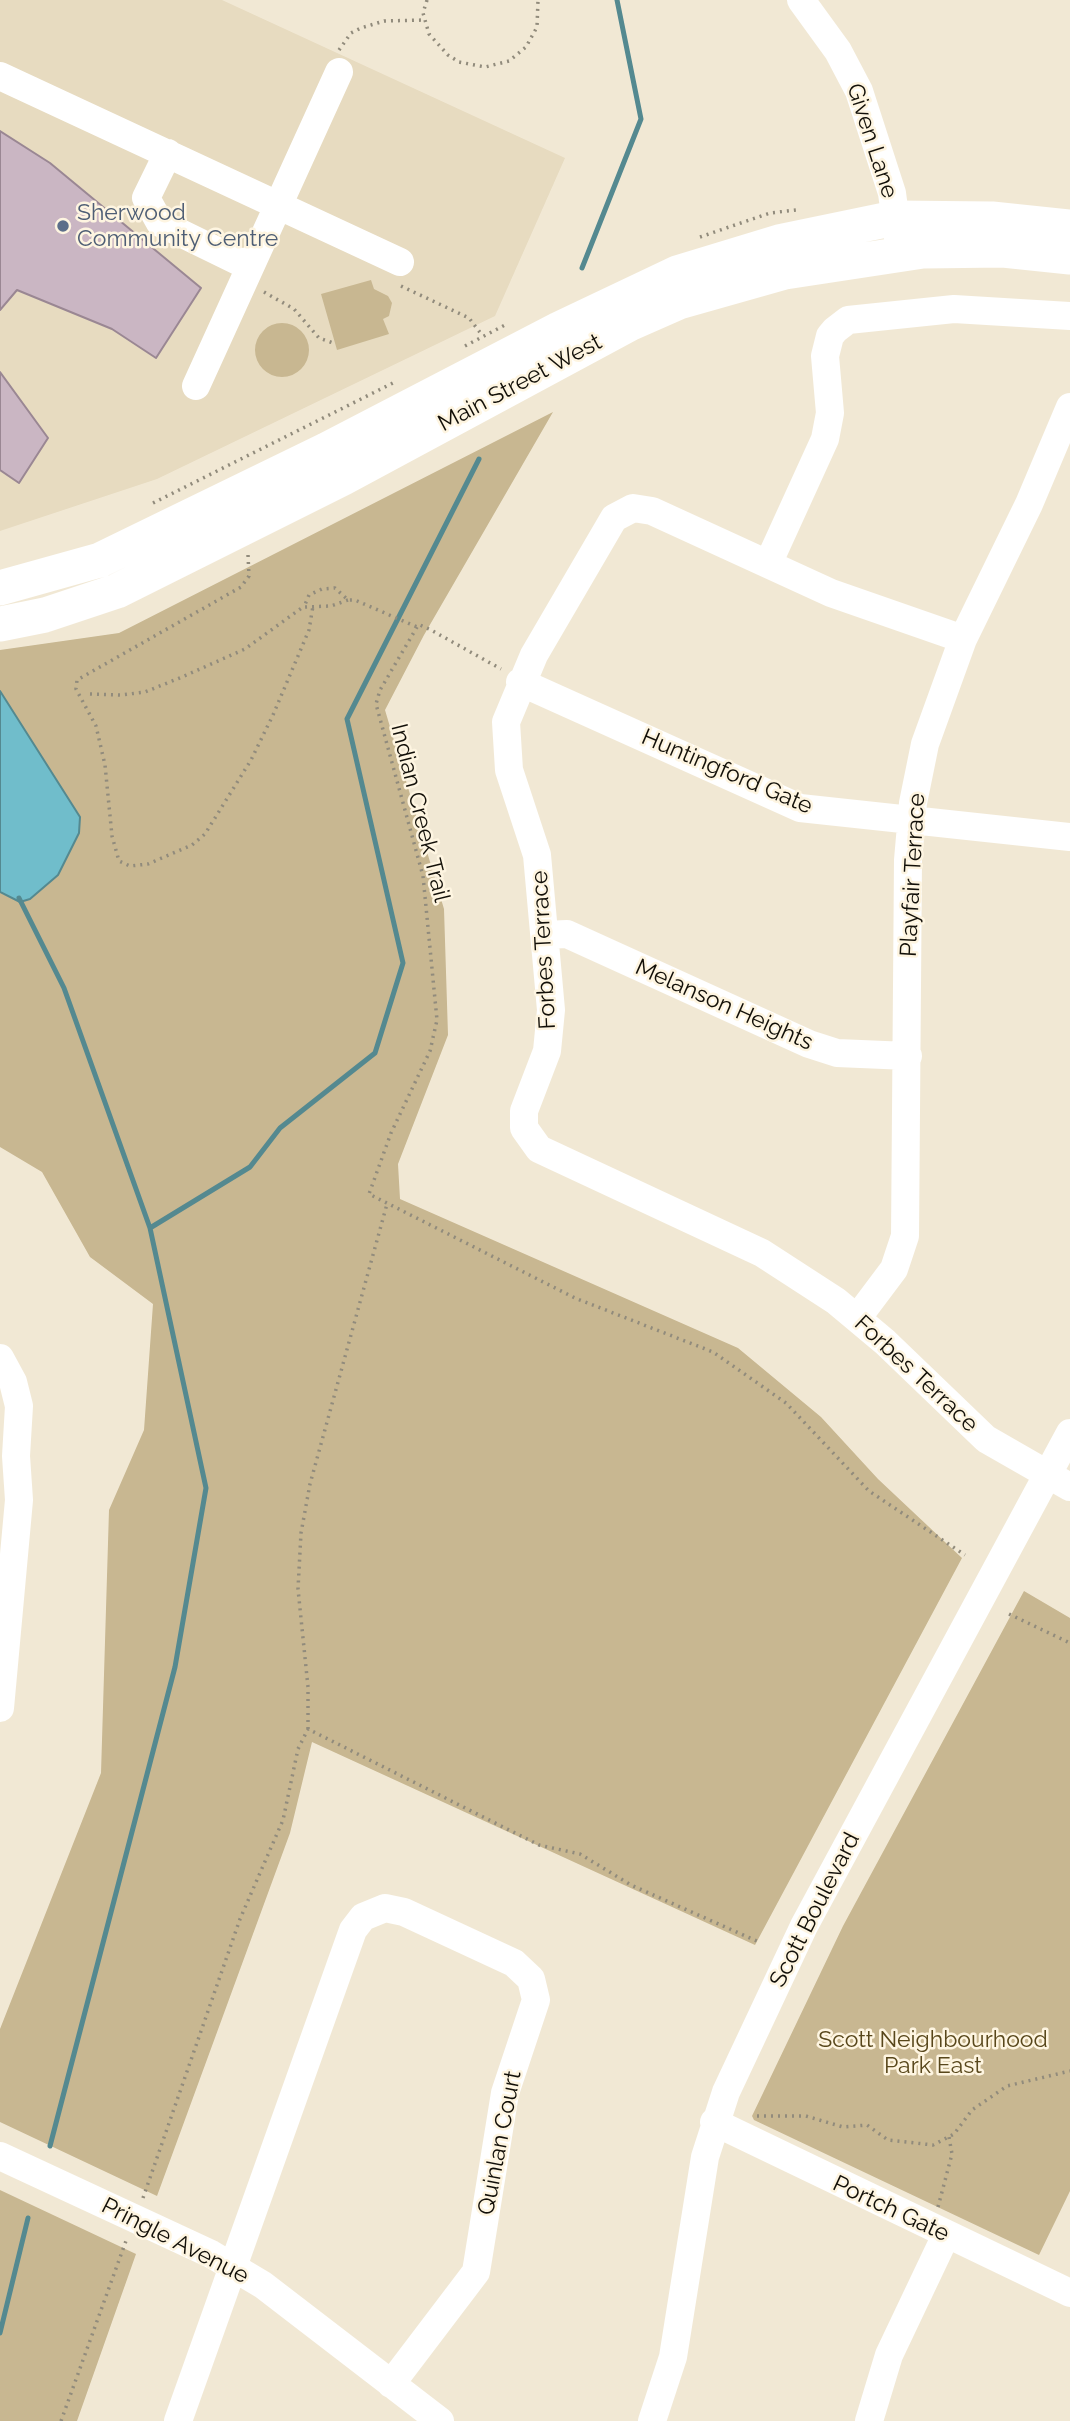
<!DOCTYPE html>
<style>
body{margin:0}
canvas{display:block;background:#f1e8d4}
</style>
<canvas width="1070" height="2421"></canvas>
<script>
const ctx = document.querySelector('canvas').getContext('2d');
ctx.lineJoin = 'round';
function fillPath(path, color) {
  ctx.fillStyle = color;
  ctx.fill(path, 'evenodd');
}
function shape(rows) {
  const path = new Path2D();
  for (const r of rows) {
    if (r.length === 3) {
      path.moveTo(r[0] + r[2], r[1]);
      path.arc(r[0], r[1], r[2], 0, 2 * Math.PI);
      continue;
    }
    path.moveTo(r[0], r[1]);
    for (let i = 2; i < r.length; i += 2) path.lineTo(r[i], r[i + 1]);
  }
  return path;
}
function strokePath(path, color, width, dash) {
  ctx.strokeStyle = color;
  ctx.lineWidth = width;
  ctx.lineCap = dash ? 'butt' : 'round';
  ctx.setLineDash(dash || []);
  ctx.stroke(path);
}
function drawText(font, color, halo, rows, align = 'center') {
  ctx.font = font + ' Raleway,sans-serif';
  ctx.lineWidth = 5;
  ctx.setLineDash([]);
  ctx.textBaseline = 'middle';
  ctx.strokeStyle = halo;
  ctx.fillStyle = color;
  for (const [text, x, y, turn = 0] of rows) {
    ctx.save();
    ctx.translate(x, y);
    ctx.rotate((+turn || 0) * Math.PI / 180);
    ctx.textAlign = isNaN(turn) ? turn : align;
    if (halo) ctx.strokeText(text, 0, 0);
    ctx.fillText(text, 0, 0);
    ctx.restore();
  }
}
const built = shape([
 [0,0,222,0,565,158,495,316,157,479,0,531]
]);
const green = shape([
 [371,280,374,289,388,296,392,303,389,316,383,319,389,334,337,350,321,294],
 [282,350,27],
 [553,412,424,635,385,710,444,909,448,1035,398,1164,400,1199,738,1348,821,1417,878,1479,962,1558,755,1945,312,1742,290,1833,157,2196,0,2122,0,2029,101,1773,109,1510,144,1430,153,1304,90,1257,42,1172,0,1147,0,650,119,633],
 [1024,1591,1070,1618,1070,2191,1039,2255,754,2120,752,2116,843,1926],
 [0,2190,136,2254,77,2421,0,2421]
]);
const water = shape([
 [0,691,80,817,79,833,58,875,30,899,20,902,0,892,0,691]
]);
const stream = shape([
 [582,268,641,119,617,0],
 [19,898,64,988,150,1228,206,1488,175,1667,50,2146],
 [150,1228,250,1167,280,1128,375,1053,403,963,347,719,479,459],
 [0,2333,28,2218]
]);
const building = shape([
 [0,131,50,163,201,288,156,358,112,329,17,290,0,310,0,131],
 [0,372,48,438,19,483,0,470,0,372]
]);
const path = shape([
 [427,0,423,13,429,34,448,55,459,62,485,67,509,61,526,47,537,27,538,0],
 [339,50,351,33,361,28,384,21,424,20],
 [700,237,770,213,796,210],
 [401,286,469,318,482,335],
 [264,292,294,309,319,338,336,344],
 [465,346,505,325],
 [153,503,393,383],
 [248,555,249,576,241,587,77,680,76,689,96,726,105,765,112,836,119,861,130,866,148,864,192,845,205,834,251,760,273,715,309,630,313,606],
 [348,600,331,606,304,607,309,595,322,589,335,588,348,600,355,600,417,627,420,625,431,630,501,669],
 [417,627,380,690,376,704,423,876,437,1020,430,1051,391,1133,369,1194,575,1298,713,1352,786,1403,869,1491,965,1555],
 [90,694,121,695,145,692,182,677,245,649,303,607],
 [1009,1614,1070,1643],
 [308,1729,308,1687,298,1589,301,1533,310,1484,387,1204],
 [757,2116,806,2116,843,2127,867,2125,888,2140,933,2145,954,2134,972,2110,1007,2086,1070,2071],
 [143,2198,240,1919,283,1820,298,1749,308,1729,539,1845,580,1854,631,1885,759,1942],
 [938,2207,952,2154,949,2137],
 [61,2421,127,2238]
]);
const minor = shape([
 [801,0,838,51,859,91,892,193,898,238],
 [0,76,400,262],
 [168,153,146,198,160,223,250,267],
 [196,386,339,72],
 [768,564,825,439,830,413,825,356,830,336,835,330,848,320,954,309,1070,316],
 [963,639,831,593,652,511,633,508,614,518,534,655,506,722,509,770,537,855,551,1010,547,1051,524,1111,524,1128,539,1149,762,1253,836,1301,885,1342,986,1439,1070,1487],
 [520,682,800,808,1070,837],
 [545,935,567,934,809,1044,837,1053,908,1056],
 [858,1317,894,1269,905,1236,908,860,913,803,925,744,963,639,1029,504,1070,407],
 [0,1358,13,1382,19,1406,16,1456,19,1500,0,1708],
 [714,2122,1070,2293],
 [0,2156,211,2254,263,2285,440,2421],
 [178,2421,353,1930,363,1917,385,1908,404,1912,514,1963,531,1979,536,2000,505,2093,476,2272,391,2384],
 [652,2421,673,2357,705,2157,726,2092,804,1926,1070,1433],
 [869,2421,889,2355,946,2235]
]);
const major = shape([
 [0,588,100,560,326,450,559,329,677,273,779,242,895,218,992,219,1070,227],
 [0,624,45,615,117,591,343,478,629,324,679,302,785,272,923,251,1003,250,1070,257]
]);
const markers = [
 [63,226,7,"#5c6f8a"]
];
const streetNames = [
 ["Given Lane",872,141,72],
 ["Main Street West",520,383,-28],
 ["Huntingford Gate",727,772,23],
 ["Indian Creek Trail",420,813,76],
 ["Playfair Terrace",913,875,-87],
 ["Forbes Terrace",544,950,-93],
 ["Melanson Heights",724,1005,24],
 ["Forbes Terrace",916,1374,43],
 ["Scott Boulevard",815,1910,-63],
 ["Quinlan Court",500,2143,-79],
 ["Portch Gate",891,2209,25],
 ["Pringle Avenue",175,2241,27]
];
const serviceNames = [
 ["Sherwood",77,213],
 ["Community Centre",77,239]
];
const parkNames = [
 ["Scott Neighbourhood",933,2040],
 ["Park East",933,2066]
];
fillPath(built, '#e7dbc0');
fillPath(green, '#c8b791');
fillPath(water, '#70bdcb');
strokePath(water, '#548990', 2);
strokePath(stream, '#548990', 5);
fillPath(building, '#cab6c3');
strokePath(building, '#9a8793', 2);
strokePath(path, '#918b7c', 3.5, [2, 5]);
strokePath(minor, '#fff', 28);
strokePath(major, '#fff', 35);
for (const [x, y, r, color] of markers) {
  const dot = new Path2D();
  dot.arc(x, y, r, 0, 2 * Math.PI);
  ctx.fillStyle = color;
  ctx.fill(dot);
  strokePath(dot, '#fef5e1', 2.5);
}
drawText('23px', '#120f08', '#fef5e1', streetNames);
drawText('23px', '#4e5e75', '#fef5e1', serviceNames, 'left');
drawText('23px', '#58471b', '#fef5e1', parkNames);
</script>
